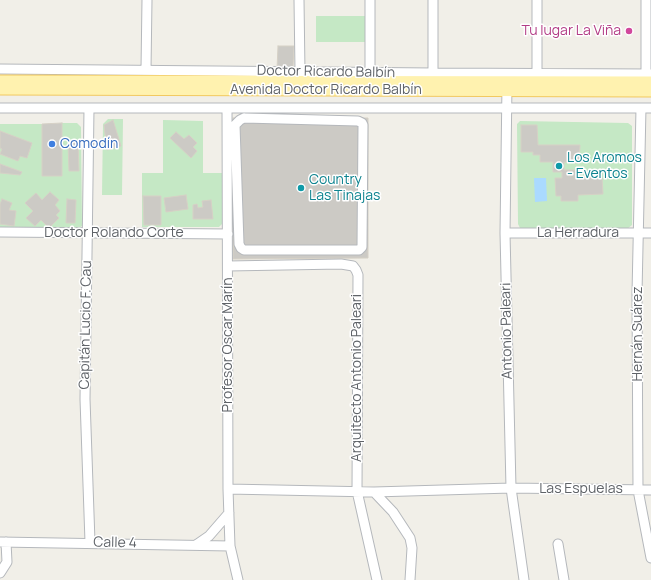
<!DOCTYPE html>
<meta charset="utf-8">
<style>
body{margin:0}
canvas{display:block;background:#f1efe8}
</style>
<canvas width="651" height="580"></canvas>
<script>
const ctx = document.querySelector('canvas').getContext('2d');
ctx.lineJoin = 'round';
function fillPath(path, color) {
  ctx.fillStyle = color;
  ctx.fill(path, 'evenodd');
}
function shape(rows) {
  const path = new Path2D();
  for (const r of rows) {
    path.moveTo(r[0], r[1]);
    for (let i = 2; i < r.length; i += 2) path.lineTo(r[i], r[i + 1]);
  }
  return path;
}
function strokePath(path, color, width, dash) {
  ctx.strokeStyle = color;
  ctx.lineWidth = width;
  ctx.lineCap = dash ? 'butt' : 'round';
  ctx.setLineDash(dash || []);
  ctx.stroke(path);
}
function drawText(font, color, halo, rows, align = 'center') {
  ctx.font = font + ' Manrope,sans-serif';
  ctx.lineWidth = 3;
  ctx.setLineDash([]);
  ctx.textBaseline = 'middle';
  ctx.strokeStyle = halo;
  ctx.fillStyle = color;
  for (const [text, x, y, turn = 0] of rows) {
    ctx.save();
    ctx.translate(x, y);
    ctx.rotate((+turn || 0) * Math.PI / 180);
    ctx.textAlign = isNaN(turn) ? turn : align;
    if (halo) ctx.strokeText(text, 0, 0);
    ctx.fillText(text, 0, 0);
    ctx.restore();
  }
}
const green = shape([
 [316,16,366,16,366,42,316,42],
 [108,119,123,119,122,195,102,195,103,124],
 [163,120,203,121,203,173,223,173,223,223,219,227,142,227,142,173,163,173],
 [520,121,628,123,632,126,632,225,627,229,520,228,518,224,517,124],
 [62,123,77,123,81,127,82,226,77,229,0,229,0,124,42,124,42,176,62,176]
]);
const water = shape([
 [534,178,546,178,547,201,535,202]
]);
const building = shape([
 [278,46,294,46,293,68,277,69,278,46],
 [233,118,368,118,368,258,233,259,233,118],
 [113,120,121,146,107,150,104,125,113,120],
 [62,123,62,176,42,176,42,124,62,123],
 [521,125,537,125,538,145,580,145,579,163,564,162,564,170,578,170,578,178,602,177,603,194,578,195,578,201,561,201,561,196,556,196,555,178,562,178,562,172,553,172,553,162,540,162,540,155,533,155,533,152,521,152,521,125],
 [0,131,32,143,27,158,20,156,18,161,0,154,2,149,0,148,0,131],
 [176,132,184,139,189,135,197,143,193,147,197,151,191,158,170,138,176,132],
 [78,142,79,171,69,171,68,143,78,142],
 [0,164,22,172,20,175,0,173,0,164],
 [50,192,59,200,55,205,60,211,56,215,59,218,49,228,41,220,35,226,26,218,33,211,25,203,36,193,42,200,50,192],
 [186,195,188,209,166,212,164,198,186,195],
 [143,196,161,196,161,225,144,225,143,196],
 [2,199,12,203,9,210,16,211,14,226,0,224,0,204,2,199],
 [67,199,76,200,75,223,66,223,67,199],
 [211,200,213,219,193,219,193,205,197,204,198,208,203,207,202,201,211,200]
]);
const minor = shape([
 [299,0,300,71],
 [0,69,433,73,651,74],
 [146,69,147,0],
 [370,72,370,0],
 [537,74,537,0],
 [646,74,646,0],
 [433,79,433,0],
 [507,85,505,233,511,488,524,580],
 [0,108,651,108],
 [227,108,228,489,230,546,238,580],
 [641,108,637,293,638,490,651,558],
 [89,109,85,399,90,542],
 [244,118,358,121,362,123,363,125,362,247,359,250,244,250,241,248,239,244,235,125,240,120,244,118],
 [0,232,228,234],
 [505,233,651,233],
 [228,266,341,264,353,266,356,270,358,275,357,491,377,580],
 [228,489,374,492,511,488,651,490],
 [374,492,393,512,410,538,412,548,410,580],
 [0,542,230,546],
 [558,544,564,580],
 [196,545,209,536,229,513],
 [0,573,7,562,6,542]
]);
const major = shape([
 [0,81,651,82],
 [0,89,651,91]
]);
const markers = [
 [629,31,4,"#d1479c"],
 [52,144,4,"#3f7fe0"],
 [559,166,4,"#0f9aa8"],
 [301,188,4,"#0f9aa8"]
];
const hotelNames = [
 ["Tu lugar La Viña",621,31]
];
const streetNames = [
 ["Doctor Ricardo Balbín",326,72,1],
 ["Avenida Doctor Ricardo Balbín",326,90],
 ["Doctor Rolando Corte",114,233],
 ["La Herradura",578,233],
 ["Capitán Lucio F. Cau",86,325,-89],
 ["Antonio Paleari",507,331,-91],
 ["Hernán Suárez",638,334,-90],
 ["Profesor Oscar Marín",228,345,-90],
 ["Arquitecto Antonio Paleari",357,378,-90],
 ["Las Espuelas",581,489],
 ["Calle 4",115,543,1]
];
const shopNames = [
 ["Comodín",60,144]
];
const cultureNames = [
 ["Los Aromos",567,158],
 ["- Eventos",567,174],
 ["Country",309,180],
 ["Las Tinajas",309,196]
];
fillPath(green, '#c5e8c5');
fillPath(water, '#aadaff');
fillPath(building, '#cccac5');
strokePath(building, '#d6d1c6', 1);
strokePath(minor, '#b5b8bc', 11);
strokePath(major, '#f2c960', 13);
strokePath(minor, '#fff', 9);
strokePath(major, '#fff2af', 11);
for (const [x, y, r, color] of markers) {
  const dot = new Path2D();
  dot.arc(x, y, r, 0, 2 * Math.PI);
  ctx.fillStyle = color;
  ctx.fill(dot);
  strokePath(dot, '#fff', 1.5);
}
drawText('14px', '#b23c85', '#fff', hotelNames, 'right');
drawText('14px', '#5f6368', '#fff', streetNames);
drawText('14px', '#366cbe', '#fff', shopNames, 'left');
drawText('14px', '#0d838f', '#fff', cultureNames, 'left');
</script>
